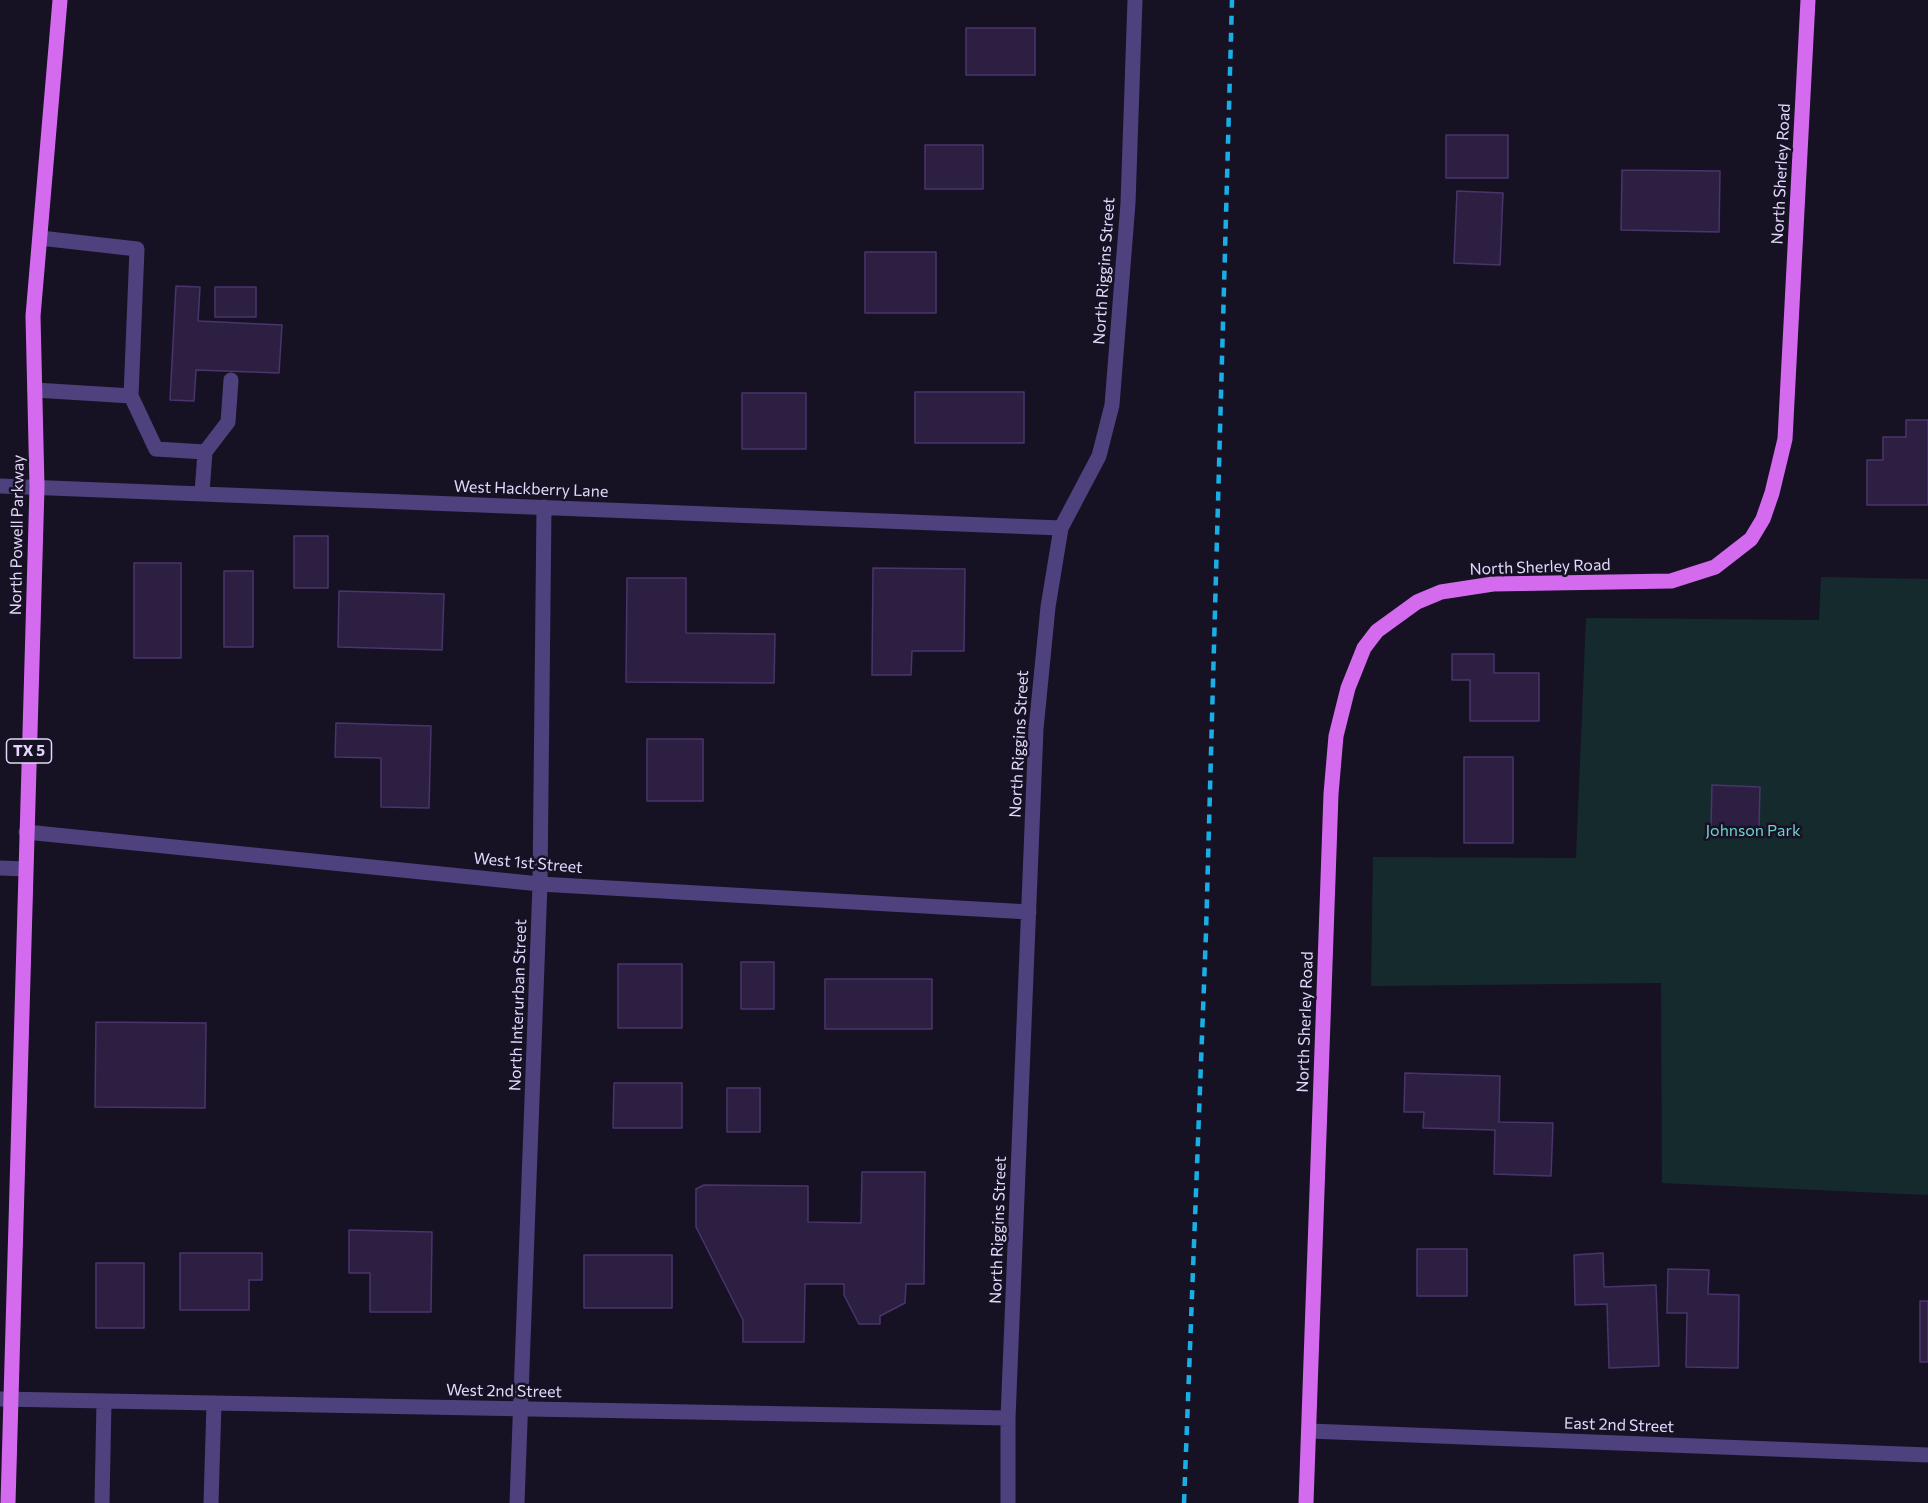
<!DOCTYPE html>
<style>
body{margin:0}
canvas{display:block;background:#171124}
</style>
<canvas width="1928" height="1503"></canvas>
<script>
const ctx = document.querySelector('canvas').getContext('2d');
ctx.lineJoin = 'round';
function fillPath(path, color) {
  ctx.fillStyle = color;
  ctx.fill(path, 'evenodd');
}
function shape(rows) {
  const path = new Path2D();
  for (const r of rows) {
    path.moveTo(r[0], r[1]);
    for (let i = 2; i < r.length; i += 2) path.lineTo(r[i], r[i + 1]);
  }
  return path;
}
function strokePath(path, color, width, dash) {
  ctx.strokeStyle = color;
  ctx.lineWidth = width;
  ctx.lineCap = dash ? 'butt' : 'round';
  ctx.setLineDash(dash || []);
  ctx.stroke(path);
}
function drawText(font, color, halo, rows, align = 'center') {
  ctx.font = font + ' Commissioner,sans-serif';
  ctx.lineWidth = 5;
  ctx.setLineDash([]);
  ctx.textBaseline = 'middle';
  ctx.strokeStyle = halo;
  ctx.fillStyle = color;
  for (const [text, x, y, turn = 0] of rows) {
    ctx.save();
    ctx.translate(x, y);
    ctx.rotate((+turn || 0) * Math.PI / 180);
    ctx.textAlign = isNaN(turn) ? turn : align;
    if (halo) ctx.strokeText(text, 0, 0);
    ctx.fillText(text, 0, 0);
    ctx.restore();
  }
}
const green = shape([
 [1821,577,1928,579,1928,1195,1662,1183,1661,983,1371,986,1373,857,1576,858,1586,618,1819,620]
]);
const building = shape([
 [966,28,1035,28,1035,75,966,75,966,28],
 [1446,135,1508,135,1508,178,1446,178,1446,135],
 [925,145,983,145,983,189,925,189,925,145],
 [1622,170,1720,171,1719,232,1621,230,1622,170],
 [1457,191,1503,193,1500,265,1454,263,1457,191],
 [865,252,936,252,936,313,865,313,865,252],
 [176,286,200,287,198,321,282,325,279,373,196,370,194,401,170,400,176,286],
 [215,287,256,287,256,317,215,317,215,287],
 [915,392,1024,392,1024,443,915,443,915,392],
 [742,393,806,393,806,449,742,449,742,393],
 [1906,420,1928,420,1928,505,1867,505,1867,460,1883,460,1883,437,1906,437,1906,420],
 [294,536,328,536,328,588,294,588,294,536],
 [134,563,181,563,181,658,134,658,134,563],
 [873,568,965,569,964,651,912,651,911,675,872,675,873,568],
 [224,571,253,571,253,647,224,647,224,571],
 [627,578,686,578,686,633,775,634,774,683,626,682,627,578],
 [339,591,444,594,442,650,338,647,339,591],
 [1452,654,1494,654,1494,673,1539,673,1539,721,1470,721,1470,680,1452,680,1452,654],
 [336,723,431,726,429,808,381,807,381,758,335,757,336,723],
 [647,739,703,739,703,801,647,801,647,739],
 [1464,757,1513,757,1513,843,1464,843,1464,757],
 [1712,785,1760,787,1759,828,1711,827,1712,785],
 [741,962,774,962,774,1009,741,1009,741,962],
 [618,964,682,964,682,1028,618,1028,618,964],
 [825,979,932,979,932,1029,825,1029,825,979],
 [96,1022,206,1023,205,1108,95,1107,96,1022],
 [1405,1073,1500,1076,1499,1122,1553,1123,1551,1176,1494,1174,1495,1130,1423,1128,1424,1112,1404,1112,1405,1073],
 [614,1083,682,1083,682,1128,613,1128,614,1083],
 [727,1088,760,1088,760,1132,727,1132,727,1088],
 [862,1172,925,1172,924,1284,906,1284,905,1303,880,1316,880,1324,859,1324,844,1295,844,1284,805,1284,804,1342,743,1342,743,1320,696,1227,696,1189,704,1185,808,1186,808,1222,861,1223,862,1172],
 [349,1230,432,1232,431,1312,370,1312,370,1273,349,1273,349,1230],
 [1417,1249,1467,1249,1467,1296,1417,1296,1417,1249],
 [180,1253,262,1253,262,1280,249,1280,249,1310,180,1310,180,1253],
 [1603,1253,1604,1287,1656,1285,1659,1366,1609,1368,1607,1304,1575,1305,1574,1255,1603,1253],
 [584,1255,672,1255,672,1308,584,1308,584,1255],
 [96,1263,144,1263,144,1328,96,1328,96,1263],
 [1668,1269,1709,1270,1708,1294,1739,1295,1738,1368,1686,1367,1687,1313,1667,1313,1668,1269],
 [1920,1301,1928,1301,1928,1362,1920,1362,1920,1301]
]);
const minor = shape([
 [35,390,131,396,137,249,40,238],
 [131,396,156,449,205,452,202,493],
 [205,452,228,422,231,380],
 [0,486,1061,528],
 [26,832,540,884,1029,912],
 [0,868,25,869],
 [0,1399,1008,1418],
 [1309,1431,1928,1455],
 [102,1503,104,1401],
 [211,1503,214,1403],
 [517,1503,540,884,544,507],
 [1008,1503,1008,1418,1036,729,1048,607,1061,528,1099,456,1112,405,1128,203,1135,0]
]);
const major = shape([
 [8,1503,37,487,33,316,60,0],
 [1306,1503,1331,794,1336,736,1348,688,1364,648,1377,631,1417,602,1441,592,1493,584,1671,581,1715,567,1751,539,1763,519,1772,493,1785,439,1808,0]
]);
const rail = shape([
 [1184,1503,1206,933,1232,0]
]);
const shields = [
 [29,751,45]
];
const shieldNames = [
 ["TX 5",29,751]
];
const streetNames = [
 ["North Sherley Road",1781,174,-87],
 ["North Riggins Street",1104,271,-86],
 ["West Hackberry Lane",531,489,2],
 ["North Powell Parkway",17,535,-89],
 ["North Sherley Road",1540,567,-2],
 ["North Riggins Street",1019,744,-87],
 ["West 1st Street",528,863,5],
 ["North Interurban Street",518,1005,-88],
 ["North Sherley Road",1305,1022,-88],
 ["North Riggins Street",998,1230,-88],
 ["West 2nd Street",504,1391,1],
 ["East 2nd Street",1619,1425,2]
];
const parkNames = [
 ["Johnson Park",1753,831]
];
fillPath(green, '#152a2d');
fillPath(building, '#2c1f42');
strokePath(building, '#49346c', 1.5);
strokePath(minor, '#4e417d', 15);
strokePath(major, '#d46bef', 15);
strokePath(rail, '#19aee5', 4.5, [9, 8]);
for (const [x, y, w] of shields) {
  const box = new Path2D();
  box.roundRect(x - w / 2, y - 12, w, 24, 4.5);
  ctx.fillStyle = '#171124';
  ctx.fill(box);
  strokePath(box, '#e2d8fb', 1.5);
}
drawText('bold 15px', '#e2d8fb', null, shieldNames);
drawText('16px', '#e2d8fb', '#171124', streetNames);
drawText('16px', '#6cd3cb', '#171124', parkNames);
</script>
